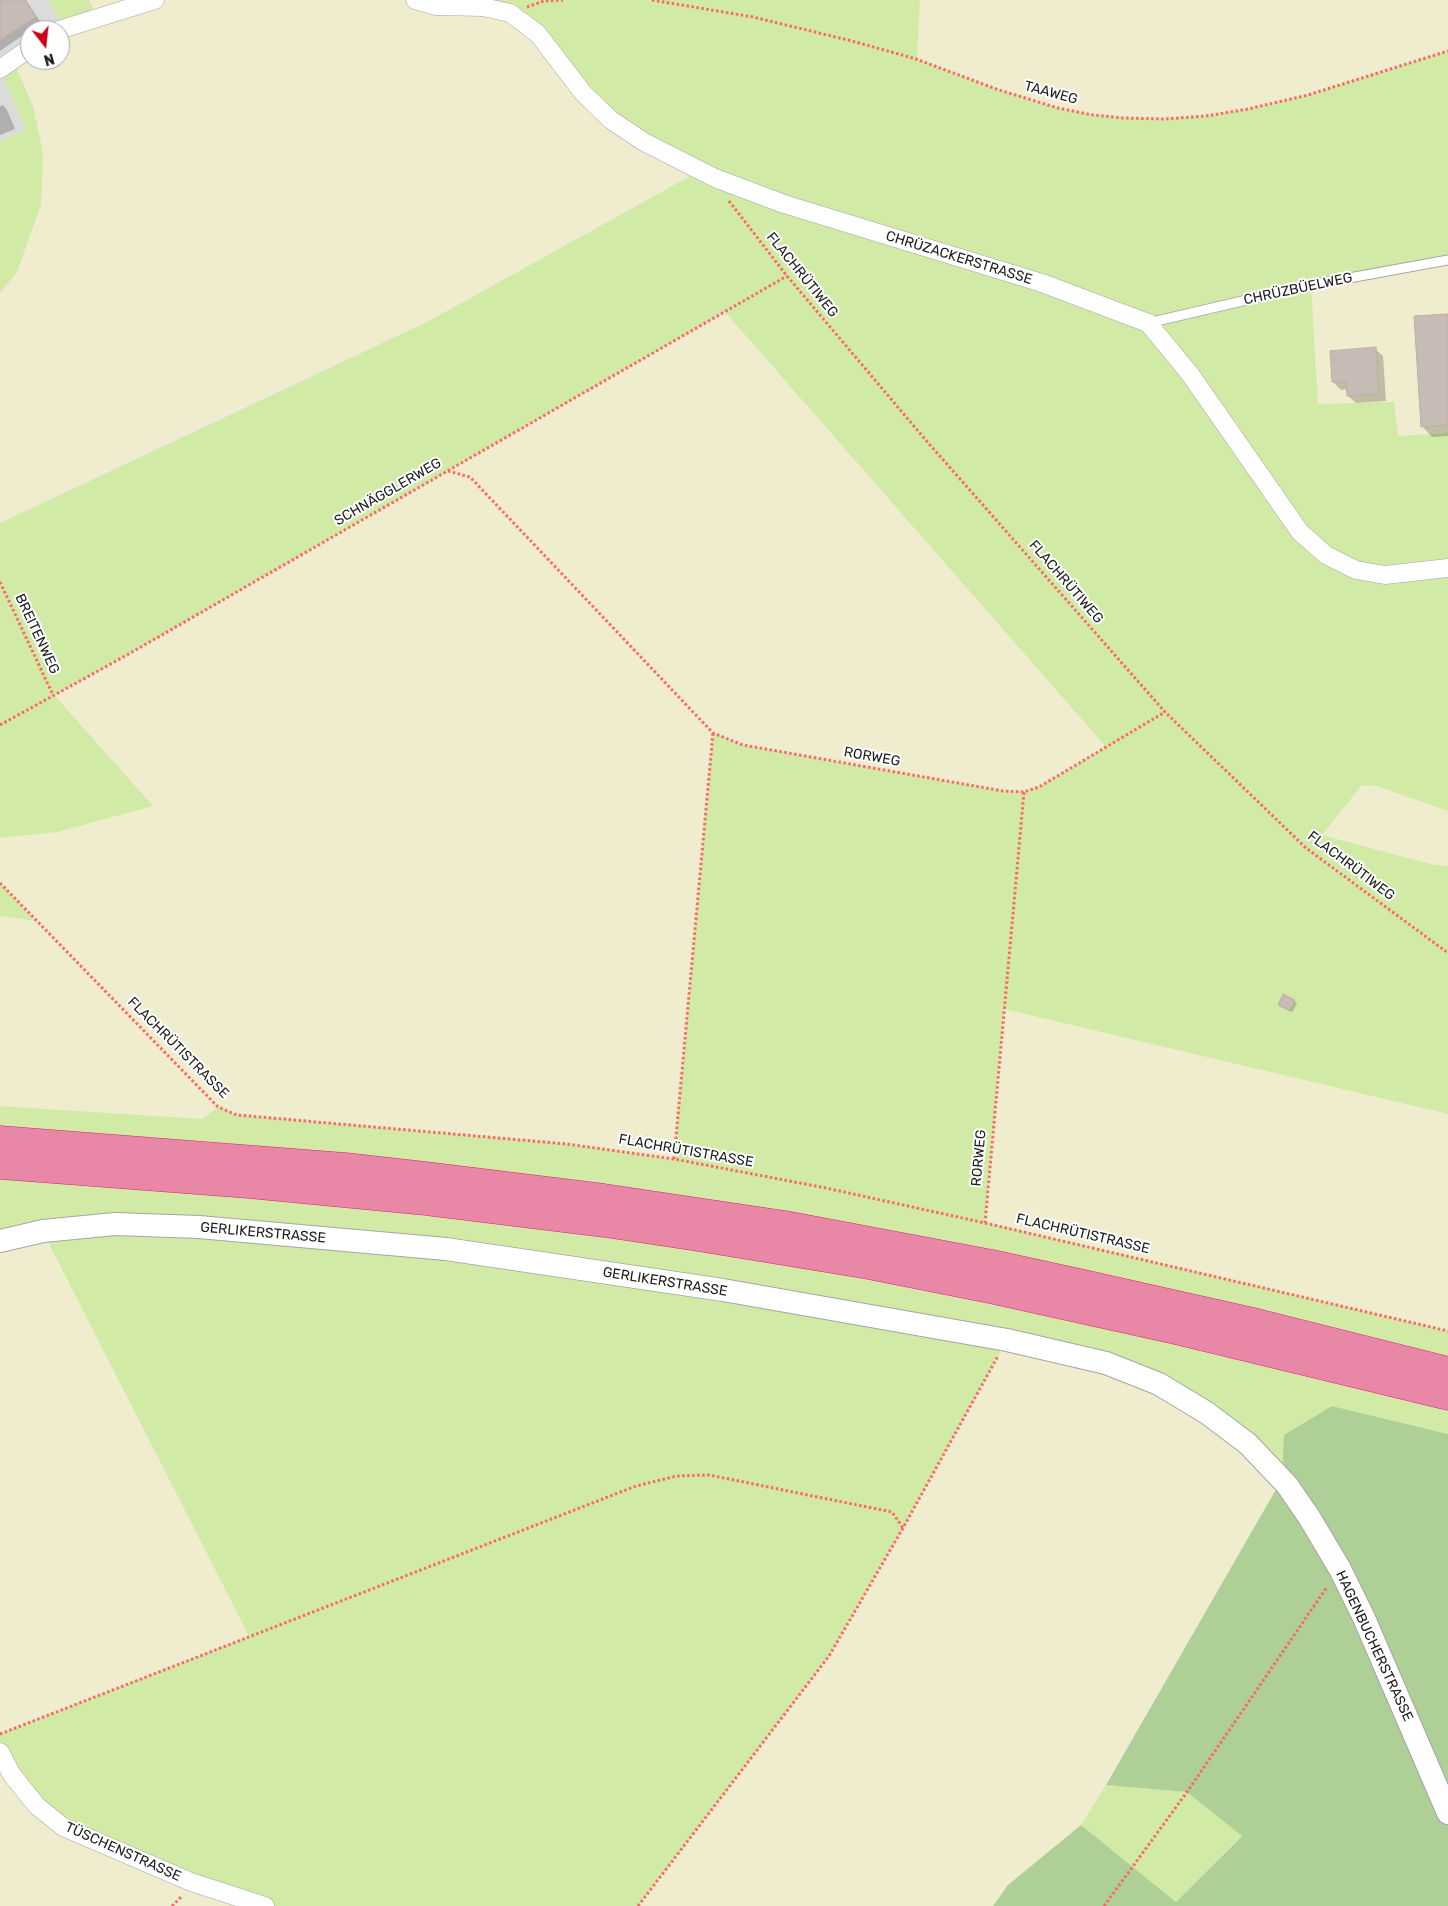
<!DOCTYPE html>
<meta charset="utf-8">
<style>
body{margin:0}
#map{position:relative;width:1448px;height:1906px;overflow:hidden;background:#efeae3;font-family:Rubik,sans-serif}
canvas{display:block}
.north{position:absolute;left:20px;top:20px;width:50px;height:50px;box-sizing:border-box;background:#fff;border:1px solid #a5a5a5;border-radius:50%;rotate:164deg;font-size:14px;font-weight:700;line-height:20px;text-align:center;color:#1e1e1e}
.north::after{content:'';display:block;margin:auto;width:18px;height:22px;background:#cb0018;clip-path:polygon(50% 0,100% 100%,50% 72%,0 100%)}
</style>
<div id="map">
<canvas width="1448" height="1906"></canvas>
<div class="north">N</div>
</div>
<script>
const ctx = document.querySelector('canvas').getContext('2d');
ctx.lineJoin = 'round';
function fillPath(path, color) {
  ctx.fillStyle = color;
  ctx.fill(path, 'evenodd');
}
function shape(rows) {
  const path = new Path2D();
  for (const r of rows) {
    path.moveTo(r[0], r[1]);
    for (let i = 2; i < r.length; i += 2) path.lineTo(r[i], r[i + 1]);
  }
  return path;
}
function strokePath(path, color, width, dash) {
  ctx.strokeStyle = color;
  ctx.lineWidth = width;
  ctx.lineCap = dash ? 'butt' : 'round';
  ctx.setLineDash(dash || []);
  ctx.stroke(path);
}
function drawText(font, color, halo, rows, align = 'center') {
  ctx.font = font + ' Rubik,sans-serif';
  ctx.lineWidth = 4;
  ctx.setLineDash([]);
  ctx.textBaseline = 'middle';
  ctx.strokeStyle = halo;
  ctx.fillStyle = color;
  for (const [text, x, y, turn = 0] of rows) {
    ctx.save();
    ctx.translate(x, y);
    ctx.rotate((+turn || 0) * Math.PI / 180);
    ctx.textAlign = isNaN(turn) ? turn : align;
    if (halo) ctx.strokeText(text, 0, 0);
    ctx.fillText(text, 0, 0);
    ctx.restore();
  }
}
const residential = shape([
 [0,0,49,0,63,28,59,30,30,30,30,48,0,69],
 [0,71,26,129,0,141]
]);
const farmland = shape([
 [89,0,415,0,510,13,699,170,427,322,211,421,0,523,0,293,17,272,41,205,43,153,33,106,13,60,30,48,30,60,60,60,60,30,97,17],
 [920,0,1448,0,1448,51,1308,95,1248,109,1206,116,1164,119,1124,118,1093,115,1058,108,999,90,916,59],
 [1448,260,1448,433,1398,436,1394,402,1318,405,1311,285],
 [725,312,1106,747,1039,787,1024,792,1003,791,743,745,713,734,674,1159,567,1144,237,1115,219,1107,202,1119,0,1106,0,916,35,920,0,883,0,838,57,832,53,695,127,655],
 [1362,785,1377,786,1448,811,1448,866,1434,865,1322,835],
 [1004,1009,1448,1114,1448,1331,985,1223],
 [43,1231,250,1637,0,1734,0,1241],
 [1007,1340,1159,1384,1282,1479,1081,1825,1008,1885,993,1906,638,1906,829,1656,903,1528],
 [0,1752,265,1906,0,1906]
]);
const grass = shape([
 [49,0,89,0,97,17,63,28],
 [415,0,920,0,917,59,999,90,1058,108,1093,115,1124,118,1164,119,1206,116,1248,109,1308,95,1448,51,1448,260,1311,285,1318,404,1394,402,1398,436,1448,433,1448,811,1377,786,1362,785,1322,835,1434,865,1448,866,1448,1114,1004,1009,985,1222,1448,1331,1448,1434,1332,1406,1282,1479,1159,1384,1007,1340,903,1528,829,1656,638,1906,265,1906,63,1827,0,1752,0,1734,249,1636,43,1232,0,1241,0,1106,202,1119,218,1107,237,1115,567,1144,674,1159,713,733,743,745,1003,791,1024,792,1039,787,1106,747,725,312,127,655,54,695,153,806,57,832,0,838,0,523,427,322,699,171,644,142,510,13],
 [13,60,33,106,43,153,41,205,17,272,0,293,0,141,26,129,0,71],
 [0,883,36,921,0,916],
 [1106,1785,1187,1792,1242,1835,1176,1902,1081,1825]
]);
const forest = shape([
 [1332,1406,1448,1434,1448,1906,993,1906,1008,1885,1081,1825,1176,1902,1242,1836,1187,1792,1106,1785,1282,1479,1284,1435]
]);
const shadow = shape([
 [5,0,26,0,41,23,0,51,0,4],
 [3,105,7,110,15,129,0,135,0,106],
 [1448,315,1448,436,1432,437,1422,426],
 [1375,349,1383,356,1386,401,1356,403,1348,396,1348,389,1341,390,1333,382],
 [1284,996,1297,1003,1292,1012,1279,1005]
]);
const building = shape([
 [0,0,25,0,36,17,0,40,0,0],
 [1448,314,1448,425,1421,427,1414,316,1448,314],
 [1376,347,1379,394,1347,396,1346,382,1332,382,1330,351,1376,347],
 [1283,994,1295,1000,1290,1011,1278,1005,1283,994]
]);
const path = shape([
 [652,0,753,17,852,41,916,59,999,90,1058,108,1093,115,1124,118,1164,119,1206,116,1248,109,1308,95,1448,51],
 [527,7,544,1,563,0],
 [729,201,787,276,924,438,1165,712,1306,848,1448,953],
 [448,471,470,477,713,733,743,745,1003,791,1024,792,1039,787,1165,712],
 [0,582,53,695],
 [0,725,127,655,787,276],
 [0,883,218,1107,237,1115,567,1144,674,1159,826,1188,985,1223,1448,1331],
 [674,1159,713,733],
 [985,1223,1024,792],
 [0,1734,636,1486,677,1476,709,1475,892,1512,903,1528],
 [172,1906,182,1896],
 [638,1906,829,1656,903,1528,998,1356],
 [1104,1906,1187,1792,1327,1587]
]);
const service = shape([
 [1148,323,1311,285,1448,260]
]);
const minor = shape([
 [415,0,436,6,483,7,510,13,538,34,583,93,611,120,644,142,715,178,784,204,1042,283,1148,323,1190,374,1300,532,1326,555,1356,570,1385,575,1448,568],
 [59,30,155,0],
 [0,69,30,48],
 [0,1752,12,1775,37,1806,63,1827,191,1882,265,1906]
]);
const tertiary = shape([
 [0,1241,43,1231,115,1224,199,1227,446,1249,723,1290,1007,1340,1106,1363,1159,1384,1207,1413,1248,1444,1287,1485,1309,1517,1340,1569,1364,1618,1448,1813]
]);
const motorway = shape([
 [0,1140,345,1167,425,1176,604,1198,785,1225,992,1264,1088,1285,1257,1323,1448,1371],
 [0,1165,249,1184,426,1201,605,1223,698,1237,869,1265,990,1289,1176,1330,1448,1396]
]);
const streetNames = [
 ["TAAWEG",1051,93,15],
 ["CHRÜZACKERSTRASSE",959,258,17],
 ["FLACHRÜTIWEG",802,275,51],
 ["CHRÜZBÜELWEG",1298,289,-12],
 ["SCHNÄGGLERWEG",388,492,-30],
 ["FLACHRÜTIWEG",1066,582,49],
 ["BREITENWEG",37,634,65],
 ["RORWEG",872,757,10],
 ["FLACHRÜTIWEG",1351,866,37],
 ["FLACHRÜTISTRASSE",178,1048,45],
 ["FLACHRÜTISTRASSE",686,1151,10],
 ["RORWEG",979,1158,-85],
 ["GERLIKERSTRASSE",263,1233,5],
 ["FLACHRÜTISTRASSE",1083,1234,13],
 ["GERLIKERSTRASSE",665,1282,9],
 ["HAGENBUCHERSTRASSE",1374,1646,65],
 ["TÜSCHENSTRASSE",123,1852,24]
];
fillPath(residential, '#dcdbdb');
fillPath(farmland, '#efedce');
fillPath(grass, '#d1eba7');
fillPath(forest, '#aed097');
fillPath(shadow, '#0003');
fillPath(building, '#c7bbb6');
strokePath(building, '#c1aea5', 1);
strokePath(service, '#a5a5a5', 11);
strokePath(minor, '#a5a5a5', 19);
strokePath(tertiary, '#a5a5a5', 24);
strokePath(motorway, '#df1f77', 29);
strokePath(path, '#fe6668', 3, [2.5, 2.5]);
strokePath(service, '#fff', 9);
strokePath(minor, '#fff', 18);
strokePath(tertiary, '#fff', 22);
strokePath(motorway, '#e988a6', 28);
drawText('14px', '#1e1e1e', '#fff', streetNames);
</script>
